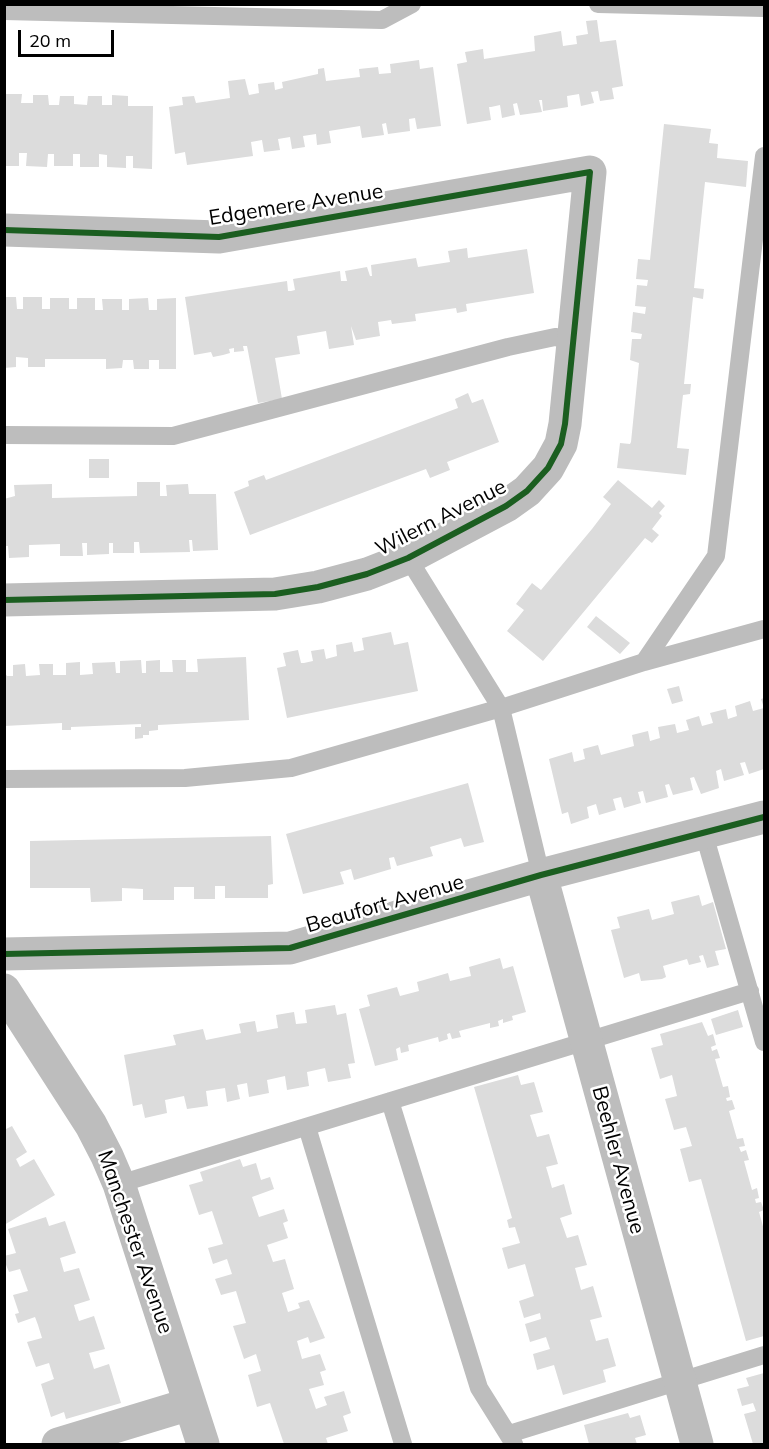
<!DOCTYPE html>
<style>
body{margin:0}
#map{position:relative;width:769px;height:1449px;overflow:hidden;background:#fff;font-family:Mulish,sans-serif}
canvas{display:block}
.frame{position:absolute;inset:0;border:6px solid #000;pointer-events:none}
.scale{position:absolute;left:18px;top:30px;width:96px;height:27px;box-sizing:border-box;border:3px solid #000;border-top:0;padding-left:8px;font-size:18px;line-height:21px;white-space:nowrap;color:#000;-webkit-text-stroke:4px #fff;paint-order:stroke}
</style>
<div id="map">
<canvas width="769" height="1449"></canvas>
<div class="frame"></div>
<div class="scale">20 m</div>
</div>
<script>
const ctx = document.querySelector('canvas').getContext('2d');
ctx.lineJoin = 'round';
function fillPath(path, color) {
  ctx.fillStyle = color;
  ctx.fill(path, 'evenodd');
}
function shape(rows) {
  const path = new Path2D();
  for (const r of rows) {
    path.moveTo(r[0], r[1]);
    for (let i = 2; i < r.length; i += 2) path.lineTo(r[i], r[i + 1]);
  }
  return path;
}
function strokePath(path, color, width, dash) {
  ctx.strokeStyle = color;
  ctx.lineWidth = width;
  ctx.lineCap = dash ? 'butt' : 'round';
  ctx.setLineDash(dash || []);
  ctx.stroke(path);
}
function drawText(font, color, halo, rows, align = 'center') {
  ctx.font = font + ' Mulish,sans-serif';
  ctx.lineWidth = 5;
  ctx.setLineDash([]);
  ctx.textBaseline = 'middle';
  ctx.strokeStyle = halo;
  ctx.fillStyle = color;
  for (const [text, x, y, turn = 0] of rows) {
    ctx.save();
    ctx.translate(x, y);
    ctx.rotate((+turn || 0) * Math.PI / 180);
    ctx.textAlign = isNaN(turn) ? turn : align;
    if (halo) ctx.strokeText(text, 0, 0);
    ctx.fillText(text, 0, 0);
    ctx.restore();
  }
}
const building = shape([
 [597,20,600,42,616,40,623,86,612,88,614,99,600,101,598,91,591,92,594,103,581,106,579,94,567,96,568,107,543,111,542,100,539,100,542,112,520,115,517,103,513,104,515,115,502,118,500,105,491,107,489,107,491,120,467,124,457,64,467,62,465,52,483,49,484,59,535,51,534,36,561,31,563,46,577,44,576,36,588,34,586,21],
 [419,60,420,69,433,67,441,126,417,129,415,118,409,119,410,131,388,134,386,123,382,124,384,135,362,138,360,126,329,131,331,143,317,145,316,134,303,136,305,147,292,149,290,137,278,139,280,150,264,152,262,140,251,142,253,156,187,165,185,152,175,154,169,107,183,105,182,97,194,96,196,103,230,98,228,81,245,79,249,95,259,93,258,84,274,82,275,90,283,88,282,82,318,74,318,69,324,68,326,81,360,77,359,69,378,67,379,74,391,73,390,64],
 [6,94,22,94,21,103,33,103,33,95,48,95,49,105,59,105,60,96,74,96,74,104,87,105,88,96,102,96,102,105,112,105,112,95,128,96,128,106,153,106,152,169,133,168,133,156,126,156,126,168,107,167,107,155,99,154,99,167,80,167,80,154,73,154,73,166,54,166,54,154,48,154,47,167,26,166,27,153,19,153,19,166,4,166],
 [664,124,711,129,709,143,718,144,717,158,748,161,746,187,705,182,694,288,704,289,703,299,693,297,684,384,691,384,690,394,683,395,677,448,689,449,686,475,617,468,620,443,630,444,631,442,639,363,630,360,632,339,641,339,642,334,631,332,633,312,645,314,646,307,635,306,637,285,647,286,648,280,636,279,638,259,650,260],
 [467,248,468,258,527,249,534,293,466,304,467,311,457,313,456,308,415,314,416,321,392,324,391,320,378,322,380,336,356,340,351,326,354,345,329,349,326,331,297,336,300,354,275,358,282,399,258,403,247,346,243,346,244,351,234,352,234,348,229,349,230,353,223,355,213,357,211,352,194,355,185,297,287,281,288,291,291,291,295,290,293,279,340,271,341,281,347,281,345,271,367,267,370,276,372,276,371,265,416,258,418,267,450,262,448,251],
 [4,297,16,297,17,309,23,309,23,297,42,297,42,309,50,309,50,298,69,298,69,309,77,309,77,298,95,298,95,310,103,310,102,299,122,299,122,310,129,310,129,299,148,298,149,310,157,310,157,299,176,298,176,369,159,369,159,360,149,360,149,369,134,369,133,360,123,360,122,368,106,369,106,359,45,359,45,367,28,367,28,358,16,357,16,367,4,368],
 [468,393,472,403,483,399,499,442,447,462,450,470,430,478,426,469,250,535,234,492,249,486,248,481,264,475,266,480,458,408,455,399],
 [89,459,109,459,109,478,89,478],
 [618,480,652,508,659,500,665,506,659,513,662,516,652,529,659,535,652,543,645,538,543,661,507,631,524,610,516,604,532,583,541,590,592,529,611,504,603,497],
 [137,482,160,482,160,496,167,496,166,485,188,484,189,494,216,494,218,550,193,551,192,540,189,540,190,552,140,553,139,542,134,542,134,553,113,553,113,543,109,543,109,554,87,555,87,543,82,543,83,556,60,556,60,544,29,545,29,557,9,558,8,546,4,546,4,499,15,496,14,485,52,484,52,498,137,496],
 [596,616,630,643,620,654,587,627],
 [391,632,394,645,408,642,418,691,287,718,277,668,286,666,283,653,298,650,301,663,304,663,313,661,311,651,324,649,326,659,337,656,336,645,352,642,354,652,364,650,362,638],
 [246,657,249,720,158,725,158,730,149,731,149,735,143,735,143,738,135,739,135,727,141,727,141,724,71,727,71,730,62,730,62,723,4,726,4,672,7,676,13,676,13,665,25,664,26,676,40,675,39,664,53,664,53,675,66,675,66,663,80,662,80,675,93,674,92,663,115,662,116,673,120,673,120,661,141,660,142,673,146,673,146,661,160,660,160,672,173,672,172,660,186,660,186,672,198,672,197,659],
 [679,686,683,701,672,704,667,689],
 [764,698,764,769,749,774,745,762,740,763,744,775,724,781,721,769,716,771,719,788,701,794,694,777,690,778,693,790,673,795,669,784,665,785,668,797,646,803,643,791,638,792,641,803,624,808,621,797,613,799,616,810,599,815,596,804,587,807,589,818,571,824,568,812,562,814,549,759,572,752,574,762,585,759,583,749,598,745,601,755,634,746,632,735,648,731,650,741,660,738,658,727,675,724,677,733,689,730,686,720,699,716,702,726,713,723,710,713,726,709,728,719,737,716,735,706,750,701,753,711,764,708,761,699],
 [468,783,484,842,464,847,461,838,430,847,433,856,397,866,394,857,389,858,391,869,354,880,351,869,340,872,344,884,303,894,286,834],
 [271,836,273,884,268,885,268,898,225,898,225,886,215,886,215,899,194,899,194,887,174,887,174,900,143,900,143,889,122,888,122,901,91,902,90,888,30,888,30,841],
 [699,895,702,906,713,902,726,949,715,951,719,965,707,968,703,955,699,956,701,962,689,965,687,959,663,966,666,977,662,979,641,981,639,973,624,978,611,930,620,928,617,917,649,909,652,920,674,914,671,902],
 [500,958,503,969,513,966,526,1012,512,1016,513,1020,503,1023,503,1019,498,1021,499,1026,490,1028,490,1023,459,1031,461,1037,452,1039,450,1033,447,1034,448,1039,439,1042,438,1037,408,1045,409,1051,401,1053,400,1047,396,1049,398,1060,375,1066,359,1009,370,1006,367,995,397,987,400,996,419,991,417,982,448,973,450,981,471,976,469,967],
 [335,1005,337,1015,346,1013,355,1063,348,1064,351,1078,328,1082,325,1068,307,1072,309,1086,287,1090,285,1076,267,1080,269,1093,249,1097,247,1083,237,1085,240,1099,227,1102,225,1088,206,1091,208,1106,187,1109,184,1096,165,1100,167,1113,145,1118,142,1104,133,1106,124,1055,176,1045,173,1035,203,1029,206,1040,241,1033,239,1024,243,1023,255,1021,257,1032,278,1028,276,1015,294,1012,296,1024,307,1023,305,1010],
 [738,1010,743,1027,716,1035,711,1019],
 [702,1022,708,1036,713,1034,716,1045,711,1047,712,1051,717,1049,720,1058,715,1059,723,1087,728,1086,730,1097,726,1098,727,1101,732,1100,735,1109,729,1111,737,1139,743,1138,745,1146,739,1147,741,1152,746,1150,749,1160,744,1161,752,1190,757,1188,759,1198,755,1199,756,1203,761,1202,764,1210,759,1212,764,1230,764,1336,746,1341,701,1179,689,1182,680,1149,692,1146,686,1127,674,1130,665,1099,677,1096,672,1075,660,1079,651,1048,663,1045,660,1034],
 [518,1075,521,1085,534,1082,543,1112,530,1115,537,1137,549,1134,558,1164,546,1167,549,1177,552,1188,564,1184,572,1214,560,1218,567,1238,578,1235,587,1265,575,1268,581,1290,593,1286,602,1317,590,1320,596,1341,608,1338,616,1366,603,1370,606,1382,563,1395,554,1365,537,1370,533,1354,550,1349,546,1337,530,1342,525,1324,541,1319,540,1313,524,1318,519,1301,534,1296,525,1264,508,1269,502,1248,520,1243,515,1227,509,1228,507,1220,512,1218,474,1087],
 [12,1126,27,1152,16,1159,20,1167,34,1159,55,1195,4,1225,4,1130],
 [240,1159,243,1167,256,1163,261,1180,270,1177,274,1189,252,1197,259,1217,284,1209,288,1221,283,1223,288,1238,267,1245,273,1262,285,1259,294,1289,282,1293,288,1312,300,1308,298,1303,309,1300,325,1338,310,1343,308,1337,297,1341,302,1359,320,1354,326,1370,320,1372,324,1385,309,1389,316,1409,327,1405,324,1397,344,1391,351,1413,343,1416,348,1431,326,1438,328,1444,284,1444,270,1403,257,1407,248,1375,261,1371,256,1354,244,1359,233,1326,246,1323,236,1291,221,1295,215,1279,232,1274,227,1259,213,1264,208,1248,223,1244,212,1211,199,1215,189,1185,203,1181,200,1172],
 [46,1217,49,1226,65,1221,76,1253,60,1258,64,1272,79,1268,90,1300,74,1305,76,1312,79,1321,94,1316,105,1349,89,1353,94,1369,109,1364,121,1403,66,1419,64,1412,51,1417,41,1384,54,1379,52,1373,49,1363,36,1367,27,1342,42,1338,38,1325,35,1317,18,1323,15,1314,19,1313,13,1295,28,1291,20,1269,9,1272,4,1260,4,1256,16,1253,8,1229],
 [764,1373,764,1444,753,1444,744,1414,756,1411,753,1403,742,1406,737,1389,749,1386,746,1378],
 [628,1413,630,1418,640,1415,646,1435,635,1438,637,1444,589,1444,584,1425]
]);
const service = shape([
 [598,4,764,8],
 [4,11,382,20,412,4],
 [4,435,173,436,508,347,555,337,573,340],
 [408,558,501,708,541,875],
 [644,662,716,556,764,156],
 [4,779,185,778,291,768,501,708,644,662,764,629],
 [704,834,764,1042],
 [390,1101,479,1388,514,1444],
 [307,1127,403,1444],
 [119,1184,750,991],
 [509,1434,764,1355]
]);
const minor = shape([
 [4,230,219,237,590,172,565,424,561,444,548,468,527,491,506,506,408,558,367,574,318,587,275,594,4,600],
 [541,875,697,1444],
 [4,954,290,948,541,875,764,817],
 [4,990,91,1125,107,1156,119,1184,203,1444],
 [58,1444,190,1404]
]);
const cycleway = shape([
 [4,230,219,237,590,172,565,424,561,444,548,468,527,491,506,506,408,558,367,574,318,587,275,594,4,600],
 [4,954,290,948,541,875,764,817]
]);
const streetNames = [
 ["Edgemere Avenue",296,205,-9],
 ["Wilern Avenue",441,518,-27],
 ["Beaufort Avenue",385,904,-16],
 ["Beehler Avenue",618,1160,75],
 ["Manchester Avenue",135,1242,71]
];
fillPath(building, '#dcdcdc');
strokePath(service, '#bdbdbd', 18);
strokePath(minor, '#bdbdbd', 33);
strokePath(cycleway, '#1b5e20', 6);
drawText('21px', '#000', '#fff', streetNames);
</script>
